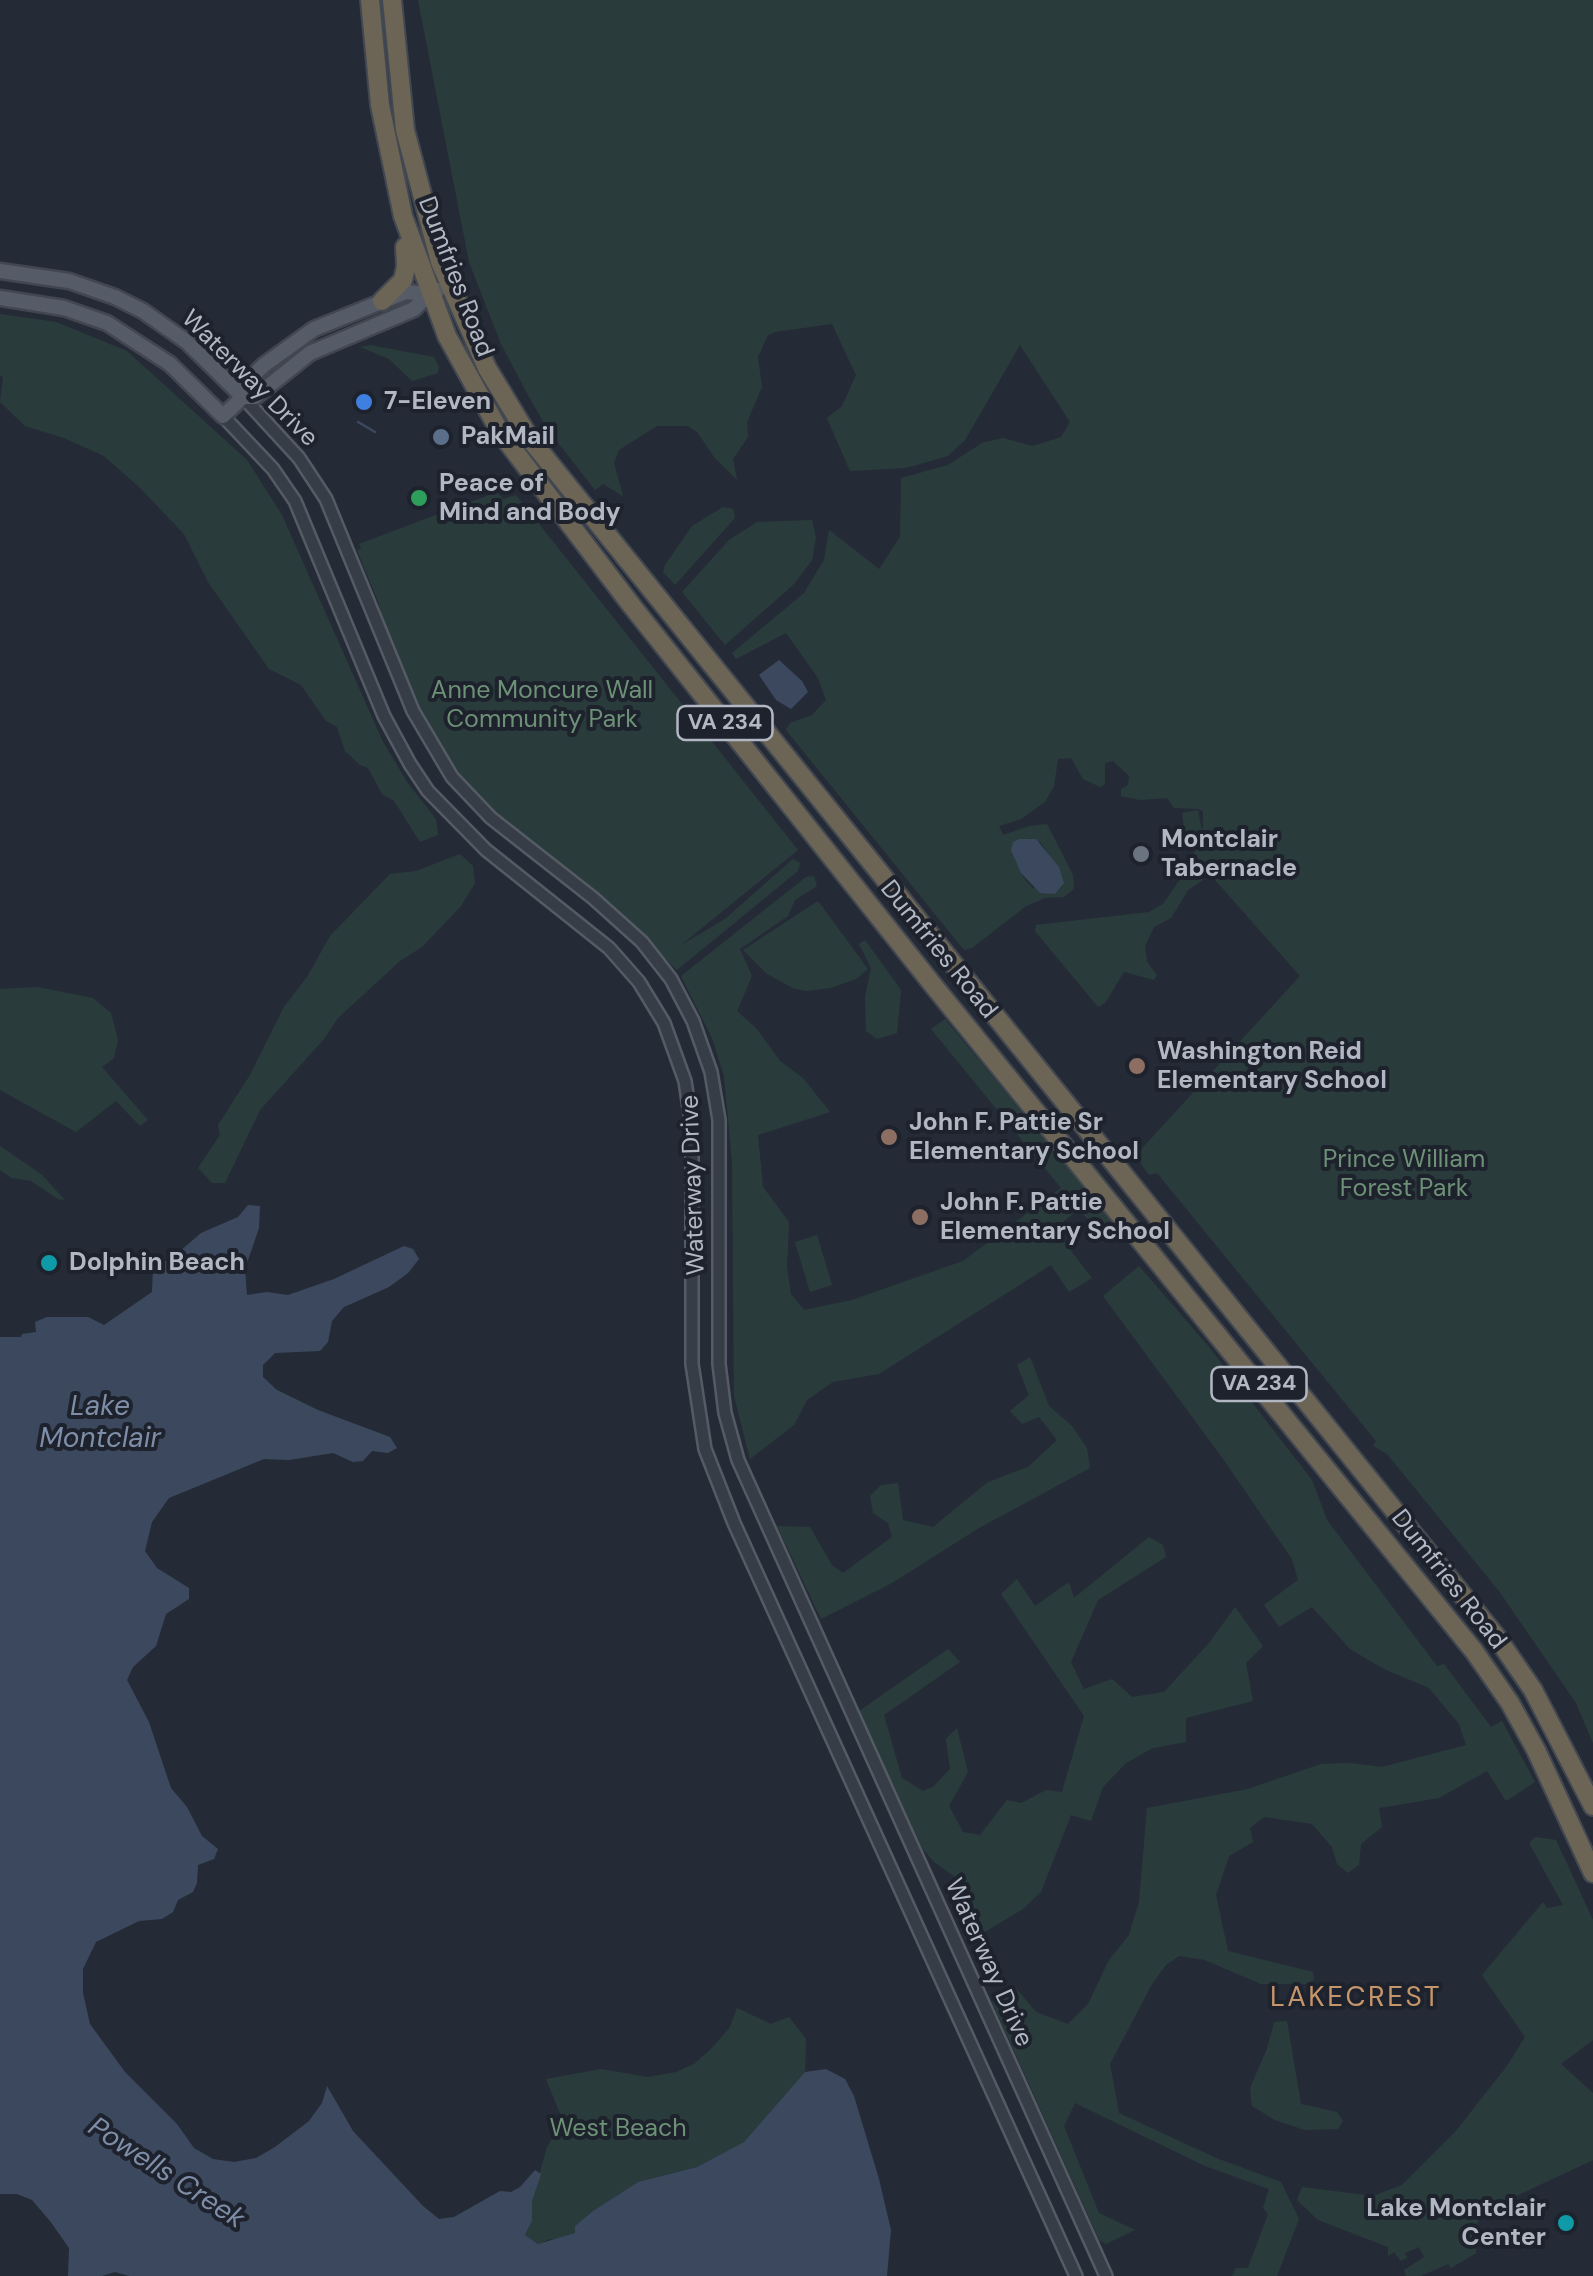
<!DOCTYPE html>
<style>
body{margin:0}
canvas{display:block;background:#242b36}
</style>
<canvas width="1593" height="2276"></canvas>
<script>
const ctx = document.querySelector('canvas').getContext('2d');
ctx.lineJoin = 'round';
function fillPath(path, color) {
  ctx.fillStyle = color;
  ctx.fill(path, 'evenodd');
}
function shape(rows) {
  const path = new Path2D();
  for (const r of rows) {
    path.moveTo(r[0], r[1]);
    for (let i = 2; i < r.length; i += 2) path.lineTo(r[i], r[i + 1]);
  }
  return path;
}
function strokePath(path, color, width, dash) {
  ctx.strokeStyle = color;
  ctx.lineWidth = width;
  ctx.lineCap = dash ? 'butt' : 'round';
  ctx.setLineDash(dash || []);
  ctx.stroke(path);
}
function drawText(font, color, halo, rows, align = 'center') {
  ctx.font = font + ' "DM Sans",sans-serif';
  ctx.lineWidth = 8;
  ctx.setLineDash([]);
  ctx.textBaseline = 'middle';
  ctx.strokeStyle = halo;
  ctx.fillStyle = color;
  for (const [text, x, y, turn = 0] of rows) {
    ctx.save();
    ctx.translate(x, y);
    ctx.rotate((+turn || 0) * Math.PI / 180);
    ctx.textAlign = isNaN(turn) ? turn : align;
    if (halo) ctx.strokeText(text, 0, 0);
    ctx.fillText(text, 0, 0);
    ctx.restore();
  }
}
const green = shape([
 [418,0,1593,0,1593,1743,1576,1703,1499,1591,1387,1454,1373,1446,1376,1441,1157,1173,1149,1175,1135,1156,1300,976,1193,855,1201,839,1186,841,1182,813,1198,810,1203,836,1203,811,1198,809,1174,808,1167,798,1140,800,1121,796,1121,789,1128,785,1129,776,1113,761,1105,763,1105,784,1100,787,1083,779,1071,758,1058,759,1054,786,1045,802,1021,819,999,826,1003,835,1029,826,1047,824,1073,875,1074,889,1064,897,1045,898,1026,906,972,948,964,950,786,730,790,723,812,715,826,700,818,678,786,633,736,659,732,653,804,593,824,560,829,530,879,569,900,537,901,478,948,465,982,443,1003,438,1033,446,1061,437,1070,422,1020,345,965,440,948,456,906,468,850,471,827,418,842,406,856,375,832,324,775,332,768,335,758,357,762,387,747,422,748,437,733,459,737,480,715,458,697,432,688,426,657,426,619,450,614,463,623,496,603,484,595,490,548,430,528,395,501,344,469,262],
 [1030,838,1041,843,1063,877,1033,888,1026,881,1021,873],
 [0,314,56,322,127,351,247,460,282,515,383,742,407,782,436,819,438,835,420,842,394,801,382,794,368,768,360,765,345,751,337,727,326,721,301,685,269,669,208,582,184,534,139,487,104,456,64,438,25,426,0,402,3,377,0,376],
 [370,345,434,357,439,367,438,373,412,381,389,359,360,347],
 [497,492,503,499,516,495,798,850,681,945,725,919,793,859,800,863,798,871,677,970,613,909,504,824,474,796,449,766,417,711,386,634,379,604,357,550,361,549,359,544],
 [723,507,733,509,735,518,675,585,663,572,665,565,692,526],
 [812,520,816,538,812,560,794,584,725,645,682,592,729,540,757,522],
 [460,854,473,866,475,883,461,906,422,947,400,961,338,1018,324,1039,260,1110,225,1183,212,1183,198,1168,220,1135,218,1125,250,1075,284,1007,307,977,330,936,390,874,416,871],
 [1190,865,1203,880,1188,890,1171,918,1154,927,1145,946,1147,962,1157,975,1154,980,1124,972,1105,1003,1098,1007,1035,931,1036,925,1149,912,1163,904],
 [814,876,817,886,795,900,788,916,740,949,752,976,737,1011,757,1029,780,1061,803,1078,830,1112,758,1135,763,1187,789,1222,787,1267,791,1294,804,1310,852,1300,963,1261,1061,1188,931,1029,945,1019,1116,1226,1101,1235,1079,1209,1054,1229,1092,1278,1069,1292,1051,1265,879,1374,833,1382,807,1400,794,1425,750,1459,734,1396,732,1161,724,1076,712,1038,681,976,806,877],
 [818,901,868,969,856,979,831,988,806,991,793,988,767,974,743,950],
 [865,940,901,990,897,1033,877,1039,866,1031,865,997,871,968,859,944],
 [37,987,93,998,111,1013,118,1040,114,1058,102,1067,148,1120,140,1126,116,1101,76,1132,0,1090,0,989],
 [0,1146,41,1174,65,1200,58,1199,31,1181,12,1178,0,1170],
 [817,1235,832,1285,810,1292,795,1242],
 [1139,1266,1209,1347,1312,1480,1327,1520,1437,1666,1444,1664,1491,1727,1502,1721,1535,1782,1506,1801,1487,1771,1439,1798,1379,1808,1382,1827,1361,1844,1359,1865,1348,1873,1337,1864,1332,1847,1312,1824,1264,1817,1250,1828,1253,1842,1229,1856,1216,1895,1228,1951,1313,1972,1314,1980,1307,1984,1261,1984,1205,1960,1179,1956,1166,1965,1152,1984,1110,2064,1119,2113,1216,2158,1281,2182,1299,2219,1277,2276,1232,2276,1236,2268,1248,2268,1268,2214,1263,2208,1269,2189,1205,2166,1075,2103,1064,2126,1099,2213,1135,2230,1106,2244,1099,2240,992,2002,1015,1987,1036,2012,1068,2024,1088,2004,1109,1960,1129,1935,1139,1902,1147,1808,1248,1789,1321,1764,1350,1763,1382,1767,1466,1745,1459,1724,1429,1688,1384,1669,1350,1649,1312,1607,1279,1627,1264,1605,1298,1580,1292,1559,1221,1456,1103,1296],
 [1030,1357,1049,1406,1072,1426,1087,1448,1090,1468,979,1528,892,1583,821,1619,777,1526,810,1527,832,1565,843,1573,892,1537,888,1523,873,1513,870,1496,881,1485,898,1483,903,1520,933,1527,988,1482,1028,1467,1057,1440,1039,1417,1022,1424,1010,1411,1029,1395,1017,1365],
 [1149,1537,1163,1545,1166,1557,1098,1600,1071,1662,1084,1689,1112,1679,1132,1697,1164,1692,1209,1643,1235,1607,1263,1646,1246,1663,1253,1701,1186,1718,1186,1742,1153,1748,1126,1763,1103,1787,1091,1821,1071,1815,1041,1892,1023,1909,968,1942,963,1935,973,1904,968,1892,954,1876,934,1862,922,1848,859,1711,948,1649,960,1662,884,1715,902,1778,923,1791,933,1787,950,1769,946,1739,957,1728,968,1772,949,1806,963,1832,980,1835,1007,1800,1021,1803,1046,1790,1062,1792,1084,1716,1001,1594,1017,1579,1035,1606,1069,1582,1074,1598],
 [1535,1837,1556,1840,1593,1920,1593,2040,1561,2064,1593,2093,1593,2160,1482,2212,1474,2231,1476,2253,1451,2268,1448,2264,1421,2276,1406,2276,1404,2270,1424,2257,1419,2247,1405,2253,1407,2258,1401,2261,1394,2252,1388,2256,1388,2247,1318,2220,1297,2200,1302,2187,1373,2196,1402,2185,1455,2132,1507,2066,1525,2037,1482,1975,1543,1902,1547,1908,1563,1905,1529,1843],
 [737,2008,771,2024,789,2017,806,2039,805,2072,744,2142,697,2167,638,2182,593,2211,575,2226,576,2233,557,2240,549,2239,539,2244,525,2236,532,2221,532,2201,547,2147,563,2121,546,2079,601,2069,648,2077,676,2072,694,2064,711,2049,730,2027],
 [1287,2021,1301,2104,1337,2112,1343,2121,1338,2129,1305,2130,1275,2120,1252,2106,1250,2088,1267,2049,1274,2022]
]);
const water = shape([
 [779,660,802,681,808,692,791,709,776,700,759,675],
 [1019,839,1036,839,1059,867,1064,883,1055,894,1040,893,1021,873,1011,850,1013,842],
 [248,1205,260,1206,259,1228,245,1269,247,1295,267,1292,288,1295,334,1279,404,1246,413,1249,419,1259,408,1273,389,1287,344,1307,332,1321,328,1342,320,1351,275,1353,263,1365,263,1377,277,1390,318,1410,390,1437,397,1448,388,1453,372,1451,363,1461,353,1462,333,1453,289,1460,264,1459,169,1498,152,1522,145,1551,157,1568,189,1588,189,1599,166,1614,156,1646,133,1667,127,1680,149,1722,171,1788,187,1807,202,1836,218,1849,214,1859,198,1865,197,1883,193,1892,178,1900,173,1912,162,1919,139,1921,96,1942,83,1969,83,1993,90,2024,125,2072,177,2124,194,2148,213,2159,234,2162,256,2158,275,2147,309,2121,322,2103,327,2086,353,2131,423,2206,439,2219,454,2217,500,2191,511,2192,520,2187,535,2170,541,2174,532,2201,532,2221,525,2235,538,2244,575,2233,575,2226,593,2211,638,2182,697,2167,744,2142,805,2072,826,2069,845,2079,854,2096,879,2179,891,2230,887,2276,129,2276,115,2272,102,2276,68,2276,69,2248,50,2221,32,2200,17,2194,0,2194,0,1337,21,1337,22,1334,36,1332,35,1322,47,1317,88,1317,104,1325,152,1292,153,1267,172,1258,201,1233,238,1217]
]);
const stream = shape([
 [358,422,375,432]
]);
const minor = shape([
 [243,397,299,458,326,499,413,711,452,777,491,818,593,898,642,942,671,979,693,1021,711,1072,719,1120,719,1364,725,1413,738,1460,1106,2276],
 [223,416,273,469,295,501,384,716,410,764,428,791,486,850,609,948,639,982,664,1023,685,1081,692,1128,692,1364,705,1449,734,1523,1076,2276]
]);
const major = shape([
 [0,271,69,281,115,297,143,311,187,342,243,397],
 [0,298,64,308,107,323,170,364,223,416,243,397,255,397,310,353,414,309,429,294,438,290],
 [243,397,243,385,264,365,314,329,406,292,429,294]
]);
const highway = shape([
 [370,0,380,105,403,216,447,336,500,432,632,606,933,985,1474,1651,1510,1703,1536,1750,1593,1873],
 [392,0,405,130,440,262,487,368,530,439,1498,1639,1533,1690,1593,1806],
 [382,301,403,280,406,267,405,247]
]);
const markers = [
 [364,402,10,"#3f7fe0"],
 [441,437,10,"#5c6f8a"],
 [419,498,10,"#2e9e5b"],
 [1141,854,10,"#6b7280"],
 [1137,1066,10,"#8d6e63"],
 [889,1137,10,"#8d6e63"],
 [920,1217,10,"#8d6e63"],
 [49,1263,10,"#0f9aa8"],
 [1566,2223,10,"#0f9aa8"]
];
const shields = [
 [725,723,95],
 [1259,1384,95]
];
const shieldNames = [
 ["VA 234",725,723],
 ["VA 234",1259,1384]
];
const streetNames = [
 ["Dumfries Road",455,277,69],
 ["Waterway Drive",249,379,45],
 ["Dumfries Road",938,950,51],
 ["Waterway Drive",694,1185,-92],
 ["Dumfries Road",1448,1580,52],
 ["Waterway Drive",988,1963,66]
];
const poiNames = [
 ["7-Eleven",384,402],
 ["PakMail",461,437],
 ["Peace of",439,484],
 ["Mind and Body",439,513],
 ["Montclair",1161,840],
 ["Tabernacle",1161,869],
 ["Washington Reid",1157,1052],
 ["Elementary School",1157,1081],
 ["John F. Pattie Sr",909,1123],
 ["Elementary School",909,1152],
 ["John F. Pattie",940,1203],
 ["Elementary School",940,1232],
 ["Dolphin Beach",69,1263],
 ["Lake Montclair",1546,2209,"right"],
 ["Center",1546,2238,"right"]
];
const parkNames = [
 ["Anne Moncure Wall",542,691],
 ["Community Park",542,720],
 ["Prince William",1404,1160],
 ["Forest Park",1404,1189],
 ["West Beach",618,2129]
];
const waterNames = [
 ["Lake",100,1408],
 ["Montclair",100,1440],
 ["Powells Creek",166,2174,33]
];
const neighbourhoodNames = [
 ["LAKECREST",1356,1999]
];
fillPath(green, '#2a3b3c');
fillPath(water, '#3c485e');
strokePath(stream, '#3c485e', 2.5);
strokePath(minor, '#555b65', 16);
strokePath(major, '#414650', 19);
strokePath(highway, '#424852', 22);
strokePath(minor, '#373d47', 11);
strokePath(major, '#565c67', 14);
strokePath(highway, '#6c6455', 18);
for (const [x, y, r, color] of markers) {
  const dot = new Path2D();
  dot.arc(x, y, r, 0, 2 * Math.PI);
  ctx.fillStyle = color;
  ctx.fill(dot);
  strokePath(dot, '#1d222c', 4);
}
for (const [x, y, w] of shields) {
  const box = new Path2D();
  box.roundRect(x - w / 2, y - 17, w, 34, 8);
  ctx.fillStyle = '#1d222c';
  ctx.fill(box);
  strokePath(box, '#b2b8c3', 2.5);
}
drawText('bold 22px', '#b2b8c3', null, shieldNames);
drawText('25px', '#b2b8c3', '#1d222c', streetNames);
drawText('bold 25px', '#b2b8c3', '#1d222c', poiNames, 'left');
drawText('25px', '#6d9176', '#1d222c', parkNames);
drawText('italic 28px', '#7e8ea8', '#1d222c', waterNames);
ctx.letterSpacing = '2.5px';
drawText('28px', '#c5966b', '#1d222c', neighbourhoodNames);
ctx.letterSpacing = '0px';
</script>
